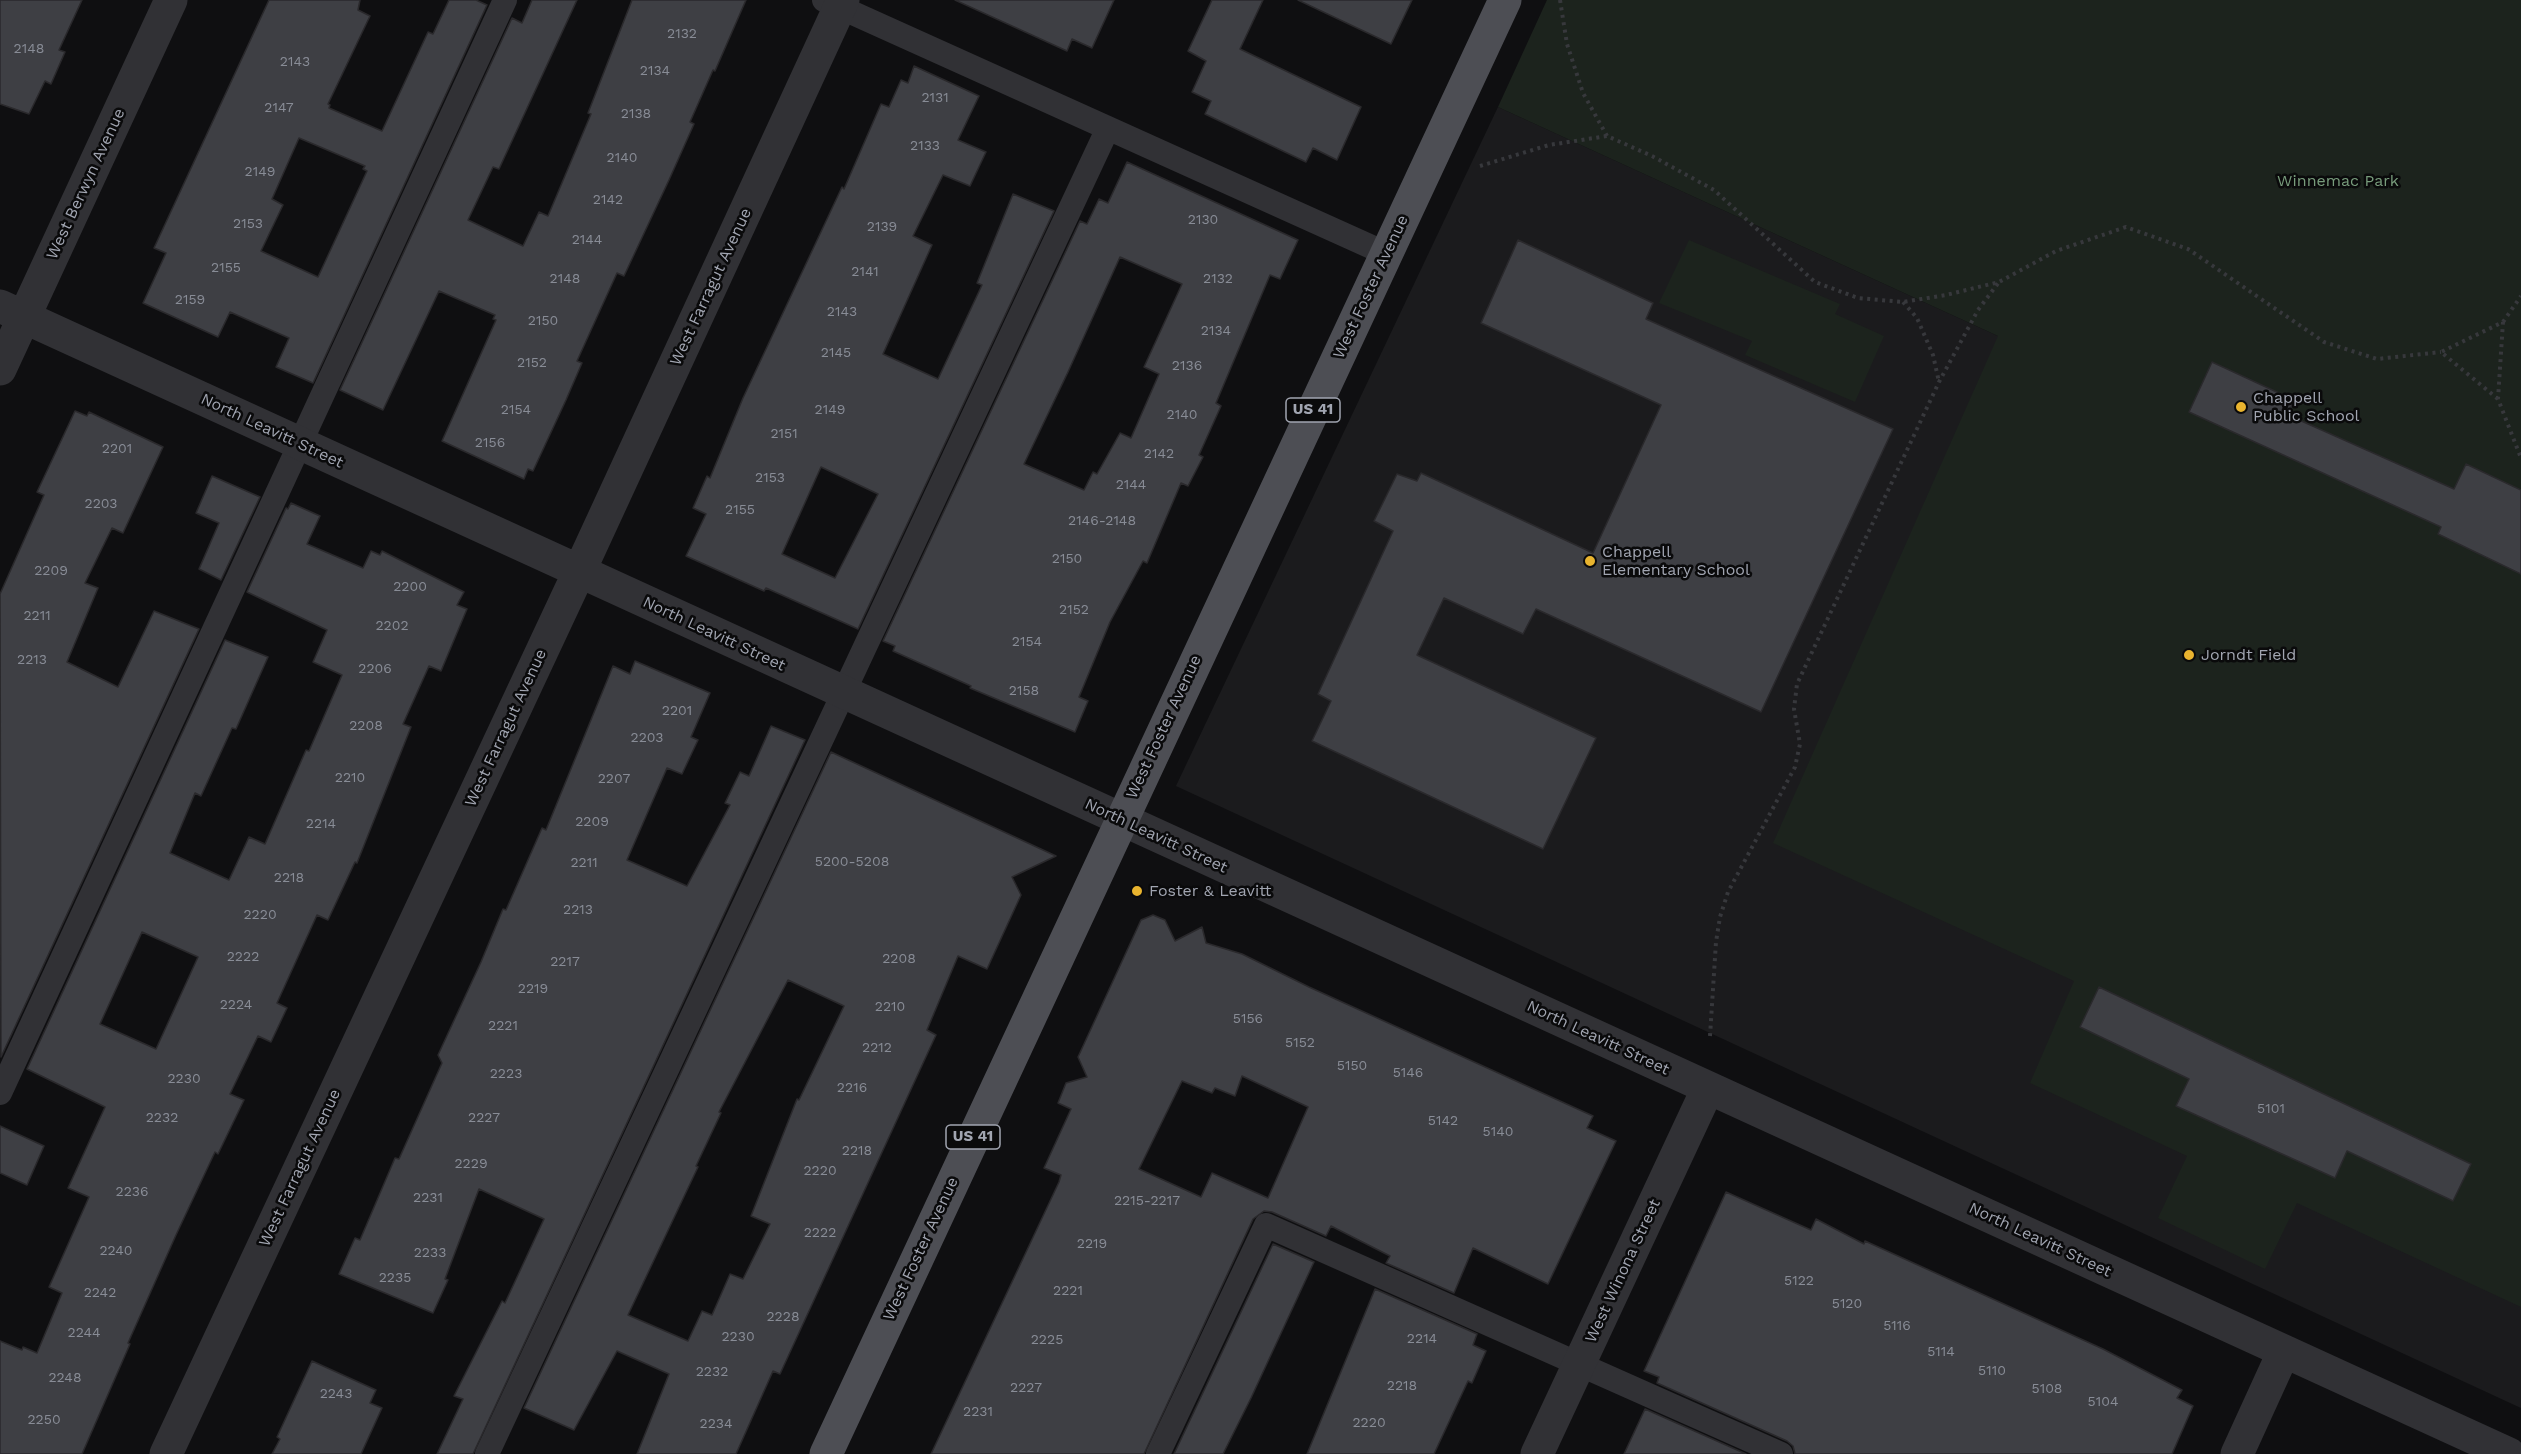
<!DOCTYPE html>
<style>
body{margin:0}
canvas{display:block;background:#0f0f11}
</style>
<canvas width="2521" height="1454"></canvas>
<script>
const ctx = document.querySelector('canvas').getContext('2d');
ctx.lineJoin = 'round';
function fillPath(path, color) {
  ctx.fillStyle = color;
  ctx.fill(path, 'evenodd');
}
function shape(rows) {
  const path = new Path2D();
  for (const r of rows) {
    path.moveTo(r[0], r[1]);
    for (let i = 2; i < r.length; i += 2) path.lineTo(r[i], r[i + 1]);
  }
  return path;
}
function strokePath(path, color, width, dash) {
  ctx.strokeStyle = color;
  ctx.lineWidth = width;
  ctx.lineCap = dash ? 'butt' : 'round';
  ctx.setLineDash(dash || []);
  ctx.stroke(path);
}
function drawText(font, color, halo, rows, align = 'center') {
  ctx.font = font + ' "Work Sans",sans-serif';
  ctx.lineWidth = 5;
  ctx.setLineDash([]);
  ctx.textBaseline = 'middle';
  ctx.strokeStyle = halo;
  ctx.fillStyle = color;
  for (const [text, x, y, turn = 0] of rows) {
    ctx.save();
    ctx.translate(x, y);
    ctx.rotate((+turn || 0) * Math.PI / 180);
    ctx.textAlign = isNaN(turn) ? turn : align;
    if (halo) ctx.strokeText(text, 0, 0);
    ctx.fillText(text, 0, 0);
    ctx.restore();
  }
}
const built = shape([
 [1498,107,1998,336,2521,467,2521,1408,1176,786]
]);
const green = shape([
 [1547,0,2521,0,2521,1307,2297,1203,2265,1269,2158,1218,2187,1156,2030,1083,2074,981,1773,843,1998,336,1498,107],
 [1689,240,1840,304,1835,314,1884,336,1855,402,1745,355,1752,341,1659,303]
]);
const building = shape([
 [0,0,82,0,59,50,65,52,51,84,45,81,29,114,0,104,0,0],
 [269,0,360,0,358,10,370,16,328,104,330,105,329,108,382,131,428,32,433,34,449,0,476,0,487,5,313,383,276,367,289,338,230,312,218,337,143,303,166,253,154,248,269,0],
 [299,138,365,166,363,169,367,171,318,277,261,251,283,205,272,199,299,138],
 [532,0,577,0,499,169,493,167,468,220,523,246,539,212,548,216,591,114,588,113,632,0,746,0,715,71,713,70,690,122,694,124,669,180,624,276,617,273,577,361,582,363,566,400,533,471,528,469,524,479,442,441,496,320,493,319,495,315,439,291,383,410,340,390,512,18,522,23,532,0],
 [955,0,1114,0,1092,48,1072,39,1067,51,955,0],
 [1212,0,1263,0,1240,49,1361,107,1337,160,1313,148,1306,162,1205,114,1211,101,1192,92,1206,61,1188,51,1212,0],
 [1298,0,1412,0,1391,44,1298,0],
 [914,66,979,96,958,140,986,152,970,186,943,175,913,236,932,245,883,354,938,379,982,285,977,283,1013,194,1054,211,858,629,766,588,764,591,686,556,706,514,693,508,707,476,710,478,743,398,842,187,844,189,881,104,889,107,901,80,908,83,914,66],
 [821,467,878,494,835,578,782,554,821,467],
 [1127,162,1298,240,1280,279,1270,275,1216,403,1221,406,1199,455,1203,457,1188,486,1181,483,1147,563,1143,561,1110,622,1079,697,1088,701,1075,732,970,688,971,686,893,651,895,646,883,641,1080,221,1087,224,1099,199,1108,203,1127,162],
 [1120,257,1182,284,1144,367,1159,374,1131,438,1120,433,1097,474,1093,472,1084,490,1024,464,1068,372,1120,257],
 [1518,240,1653,303,1646,319,1893,429,1761,712,1536,609,1523,634,1444,598,1417,655,1596,738,1543,849,1312,741,1331,701,1318,694,1393,531,1374,521,1397,474,1417,481,1421,473,1593,553,1661,405,1481,323,1518,240],
 [2212,362,2294,400,2288,415,2454,489,2466,464,2521,490,2521,574,2438,534,2441,527,2189,412,2212,362],
 [75,411,87,416,89,412,163,447,123,533,112,528,85,583,98,588,67,662,118,687,154,611,199,629,1,1057,0,594,44,495,37,492,75,411],
 [212,476,260,497,221,580,199,569,219,523,196,513,212,476],
 [291,503,320,516,307,544,363,568,371,551,380,555,382,551,464,592,457,605,467,609,441,671,429,666,403,724,411,727,357,863,355,862,328,920,317,915,277,1003,287,1008,271,1042,258,1036,230,1094,244,1100,218,1154,215,1152,176,1235,128,1343,130,1344,82,1454,0,1454,0,1341,22,1350,23,1347,37,1353,62,1293,49,1287,89,1197,68,1188,105,1107,27,1069,225,640,268,657,236,729,232,728,201,796,195,793,170,853,229,880,249,837,265,844,306,750,309,751,342,675,313,662,327,630,247,592,286,508,288,509,291,503],
 [142,932,198,957,156,1049,100,1024,142,932],
 [635,661,710,693,691,737,698,740,682,774,667,768,627,860,687,886,730,805,725,803,740,772,749,776,771,726,805,740,473,1454,437,1454,463,1399,454,1396,502,1301,505,1303,544,1219,479,1189,445,1279,448,1280,433,1313,339,1274,355,1238,360,1240,395,1158,399,1159,442,1063,438,1055,481,962,503,909,506,910,542,828,546,830,613,666,630,674,635,661],
 [831,752,1056,856,1012,877,1021,895,987,969,958,956,927,1030,936,1035,780,1374,773,1371,736,1454,637,1454,669,1374,617,1351,574,1430,524,1408,831,752],
 [788,980,844,1006,799,1100,797,1099,751,1216,770,1224,743,1279,730,1274,712,1315,702,1311,688,1341,628,1315,698,1167,696,1166,721,1113,719,1112,788,980],
 [1153,915,1165,920,1175,941,1202,927,1206,943,1242,954,1309,987,1593,1116,1587,1128,1616,1141,1548,1284,1473,1248,1454,1293,1386,1263,1390,1256,1331,1226,1326,1236,1272,1212,1264,1211,1253,1219,1144,1454,931,1454,1059,1182,1061,1175,1044,1168,1071,1109,1058,1103,1066,1083,1087,1077,1078,1057,1141,920,1153,915],
 [1242,1076,1308,1107,1268,1198,1212,1173,1201,1197,1139,1169,1182,1081,1212,1093,1215,1088,1235,1096,1242,1076],
 [2099,987,2471,1164,2453,1201,2347,1151,2335,1178,2176,1106,2189,1079,2080,1027,2099,987],
 [0,1126,44,1146,27,1185,0,1173,0,1126],
 [1726,1192,1811,1230,1816,1219,1864,1244,1865,1241,2103,1349,2182,1390,2177,1398,2193,1406,2172,1454,1795,1454,1793,1446,1787,1441,1657,1383,1659,1377,1644,1371,1726,1192],
 [1273,1244,1314,1262,1251,1398,1223,1454,1174,1454,1273,1244],
 [1375,1289,1477,1334,1473,1345,1486,1351,1472,1383,1468,1381,1434,1454,1307,1454,1375,1289],
 [312,1361,376,1390,370,1403,382,1408,361,1454,272,1454,280,1439,277,1437,312,1361],
 [1645,1409,1746,1454,1624,1454,1645,1409]
]);
const path = shape([
 [1560,0,1567,44,1583,93,1607,136],
 [1480,166,1549,145,1607,136,1652,156,1714,190,1815,282,1858,298,1903,302,1946,295,1999,282,2056,251,2126,227,2188,249,2324,342,2377,359,2441,352],
 [1903,302,1917,318,1933,355,1939,382],
 [2503,322,2521,296],
 [2498,399,2441,352,2503,322,2498,399,2521,458],
 [1710,1036,1716,942,1720,917,1728,892,1795,767,1800,744,1794,709,1797,684,1939,382,1978,310,1999,282]
]);
const service = shape([
 [824,0,1387,254],
 [0,1093,505,0],
 [487,1454,1108,128],
 [1158,1454,1266,1225,1781,1454]
]);
const minor = shape([
 [0,306,2509,1454],
 [0,369,171,0],
 [166,1454,579,572,843,0],
 [1537,1454,1708,1088],
 [2237,1454,2284,1351]
]);
const primary = shape([
 [826,1454,1505,0]
]);
const markers = [
 [2241,407,6,"#e9b42f"],
 [1590,561,6,"#e9b42f"],
 [2189,655,6,"#e9b42f"],
 [1137,891,6,"#e9b42f"]
];
const numberNames = [
 ["2132",682,34],
 ["2148",29,49],
 ["2143",295,62],
 ["2134",655,71],
 ["2131",935,98],
 ["2147",279,108],
 ["2138",636,114],
 ["2133",925,146],
 ["2140",622,158],
 ["2149",260,172],
 ["2142",608,200],
 ["2130",1203,220],
 ["2153",248,224],
 ["2139",882,227],
 ["2144",587,240],
 ["2155",226,268],
 ["2141",865,272],
 ["2148",565,279],
 ["2132",1218,279],
 ["2159",190,300],
 ["2143",842,312],
 ["2150",543,321],
 ["2134",1216,331],
 ["2145",836,353],
 ["2152",532,363],
 ["2136",1187,366],
 ["2154",516,410],
 ["2149",830,410],
 ["2140",1182,415],
 ["2151",784,434],
 ["2156",490,443],
 ["2201",117,449],
 ["2142",1159,454],
 ["2153",770,478],
 ["2144",1131,485],
 ["2203",101,504],
 ["2155",740,510],
 ["2146-2148",1102,521],
 ["2150",1067,559],
 ["2209",51,571],
 ["2200",410,587],
 ["2152",1074,610],
 ["2211",37,616],
 ["2202",392,626],
 ["2154",1027,642],
 ["2213",32,660],
 ["2206",375,669],
 ["2158",1024,691],
 ["2201",677,711],
 ["2208",366,726],
 ["2203",647,738],
 ["2210",350,778],
 ["2207",614,779],
 ["2209",592,822],
 ["2214",321,824],
 ["5200-5208",852,862],
 ["2211",584,863],
 ["2218",289,878],
 ["2213",578,910],
 ["2220",260,915],
 ["2222",243,957],
 ["2208",899,959],
 ["2217",565,962],
 ["2219",533,989],
 ["2224",236,1005],
 ["2210",890,1007],
 ["5156",1248,1019],
 ["2221",503,1026],
 ["5152",1300,1043],
 ["2212",877,1048],
 ["5150",1352,1066],
 ["5146",1408,1073],
 ["2223",506,1074],
 ["2230",184,1079],
 ["2216",852,1088],
 ["5101",2271,1109],
 ["2232",162,1118],
 ["2227",484,1118],
 ["5142",1443,1121],
 ["5140",1498,1132],
 ["2218",857,1151],
 ["2229",471,1164],
 ["2220",820,1171],
 ["2236",132,1192],
 ["2231",428,1198],
 ["2215-2217",1147,1201],
 ["2222",820,1233],
 ["2219",1092,1244],
 ["2240",116,1251],
 ["2233",430,1253],
 ["2235",395,1278],
 ["5122",1799,1281],
 ["2221",1068,1291],
 ["2242",100,1293],
 ["5120",1847,1304],
 ["2228",783,1317],
 ["5116",1897,1326],
 ["2244",84,1333],
 ["2230",738,1337],
 ["2214",1422,1339],
 ["2225",1047,1340],
 ["5114",1941,1352],
 ["5110",1992,1371],
 ["2232",712,1372],
 ["2248",65,1378],
 ["2218",1402,1386],
 ["2227",1026,1388],
 ["5108",2047,1389],
 ["2243",336,1394],
 ["5104",2103,1402],
 ["2231",978,1412],
 ["2250",44,1420],
 ["2220",1369,1423],
 ["2234",716,1424]
];
const shields = [
 [1313,410,54],
 [973,1137,54]
];
const shieldNames = [
 ["US 41",1313,410],
 ["US 41",973,1137]
];
const parkNames = [
 ["Winnemac Park",2338,181]
];
const streetNames = [
 ["West Berwyn Avenue",86,184,-65],
 ["West Farragut Avenue",711,287,-65],
 ["West Foster Avenue",1371,287,-65],
 ["North Leavitt Street",272,431,25],
 ["North Leavitt Street",714,634,25],
 ["West Foster Avenue",1164,727,-65],
 ["West Farragut Avenue",506,728,-65],
 ["North Leavitt Street",1156,836,25],
 ["North Leavitt Street",1598,1038,25],
 ["West Farragut Avenue",300,1168,-65],
 ["North Leavitt Street",2040,1240,25],
 ["West Foster Avenue",921,1249,-65],
 ["West Winona Street",1623,1271,-65]
];
const poiNames = [
 ["Chappell",2253,398],
 ["Public School",2253,416],
 ["Chappell",1602,552],
 ["Elementary School",1602,570],
 ["Jorndt Field",2201,655],
 ["Foster & Leavitt",1149,891]
];
fillPath(built, '#1b1b1d');
fillPath(green, '#1c231d');
fillPath(building, '#3e3f44');
strokePath(building, '#2a292c', 1.5);
strokePath(path, '#37383c', 4, [3, 4.5]);
strokePath(service, '#313135', 24);
strokePath(minor, '#313135', 33);
strokePath(primary, '#4d4e54', 33);
for (const [x, y, r, color] of markers) {
  const dot = new Path2D();
  dot.arc(x, y, r, 0, 2 * Math.PI);
  ctx.fillStyle = color;
  ctx.fill(dot);
  strokePath(dot, '#0a0a0b', 2);
}
drawText('14px', '#888c96', null, numberNames);
for (const [x, y, w] of shields) {
  const box = new Path2D();
  box.roundRect(x - w / 2, y - 12, w, 24, 4.5);
  ctx.fillStyle = '#0a0a0b';
  ctx.fill(box);
  strokePath(box, '#a1a5b1', 1.5);
}
drawText('bold 15px', '#a1a5b1', null, shieldNames);
drawText('16px', '#789c7c', '#0a0a0b', parkNames);
drawText('16px', '#a1a5b1', '#0a0a0b', streetNames);
drawText('16px', '#a1a5b1', '#0a0a0b', poiNames, 'left');
</script>
